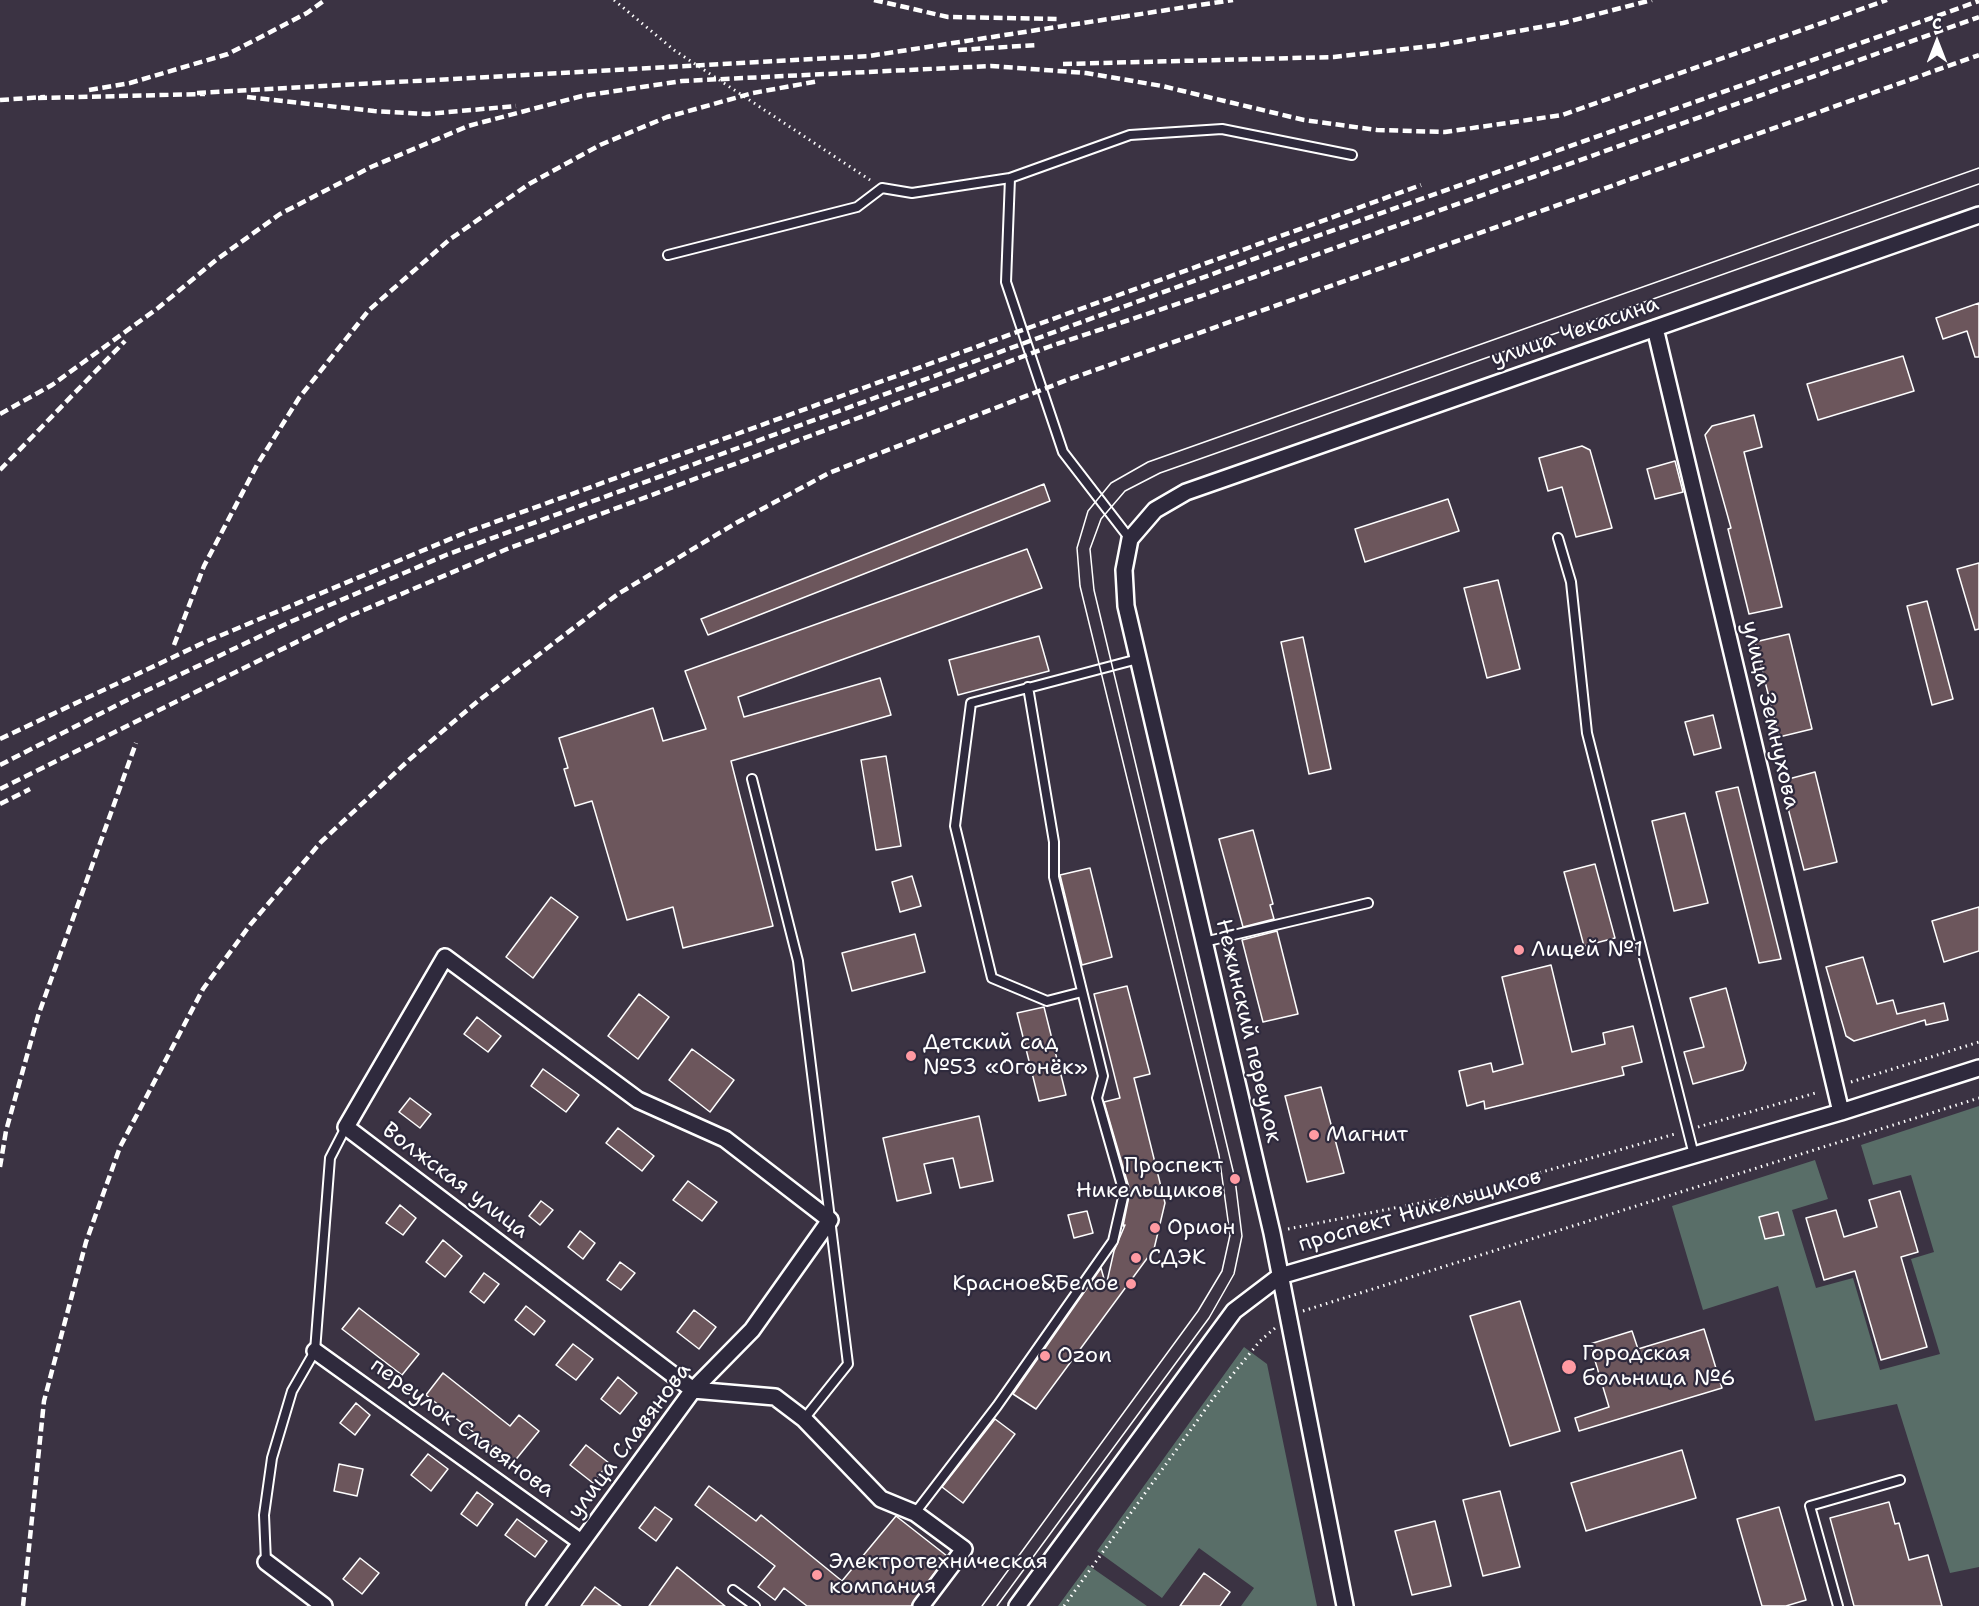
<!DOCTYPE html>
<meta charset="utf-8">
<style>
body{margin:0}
#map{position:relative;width:1979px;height:1606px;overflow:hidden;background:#3b3343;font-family:"Shantell Sans",sans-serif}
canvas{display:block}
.north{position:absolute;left:1907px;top:12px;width:60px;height:60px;-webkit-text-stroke:4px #2f2a3d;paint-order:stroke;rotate:0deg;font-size:16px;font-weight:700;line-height:24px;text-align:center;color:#fff}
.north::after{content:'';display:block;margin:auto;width:21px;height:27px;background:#fff;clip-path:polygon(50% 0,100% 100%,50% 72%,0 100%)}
</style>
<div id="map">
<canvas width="1979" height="1606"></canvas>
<div class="north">С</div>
</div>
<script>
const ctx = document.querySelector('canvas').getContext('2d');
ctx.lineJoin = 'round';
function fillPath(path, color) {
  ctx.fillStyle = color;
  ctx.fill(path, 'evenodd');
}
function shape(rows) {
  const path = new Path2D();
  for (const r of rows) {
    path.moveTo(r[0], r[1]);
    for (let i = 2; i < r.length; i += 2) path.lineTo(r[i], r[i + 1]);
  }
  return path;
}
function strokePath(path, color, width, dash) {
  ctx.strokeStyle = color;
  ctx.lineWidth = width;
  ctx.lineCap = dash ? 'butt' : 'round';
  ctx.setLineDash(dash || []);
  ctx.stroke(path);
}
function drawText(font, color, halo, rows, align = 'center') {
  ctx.font = font + ' "Shantell Sans",sans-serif';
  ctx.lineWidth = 4.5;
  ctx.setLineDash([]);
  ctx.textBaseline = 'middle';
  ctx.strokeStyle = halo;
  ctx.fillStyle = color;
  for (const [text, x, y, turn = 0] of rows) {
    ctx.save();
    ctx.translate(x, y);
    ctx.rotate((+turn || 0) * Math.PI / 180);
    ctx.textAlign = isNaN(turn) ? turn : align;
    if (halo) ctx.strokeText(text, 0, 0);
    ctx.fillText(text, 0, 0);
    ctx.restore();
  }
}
const green = shape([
 [1979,1106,1979,1567,1950,1573,1897,1404,1815,1421,1778,1286,1703,1310,1672,1206,1815,1160,1828,1199,1792,1210,1816,1288,1853,1278,1880,1370,1940,1354,1911,1259,1934,1252,1911,1175,1873,1185,1861,1145],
 [1244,1347,1267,1364,1317,1606,1241,1606,1254,1588,1199,1548,1162,1598,1097,1551],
 [1088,1565,1147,1606,1058,1606]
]);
const building = shape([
 [1979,303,1979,357,1975,357,1967,331,1943,339,1936,318,1979,303],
 [1903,356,1914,391,1818,420,1807,384,1903,356],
 [1754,415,1762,447,1744,452,1782,607,1749,614,1728,529,1731,528,1705,435,1712,426,1754,415],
 [1582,446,1590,450,1612,528,1576,537,1562,487,1548,491,1539,458,1582,446],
 [1675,461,1683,492,1655,499,1647,469,1675,461],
 [1044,484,1050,501,708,635,701,619,1044,484],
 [1448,499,1459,531,1365,562,1355,529,1448,499],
 [1027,549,1042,588,738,697,744,717,880,678,891,715,731,761,773,926,683,948,673,907,627,920,592,801,575,806,564,769,568,768,559,738,653,708,663,741,706,729,685,671,1027,549],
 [1979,563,1979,629,1975,630,1957,569,1979,563],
 [1498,580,1520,669,1487,678,1464,588,1498,580],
 [1927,601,1953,699,1932,705,1907,606,1927,601],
 [1789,634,1812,729,1779,737,1755,642,1789,634],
 [1039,636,1049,671,958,695,949,660,1039,636],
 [1303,637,1331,769,1309,774,1281,642,1303,637],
 [1713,715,1721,748,1694,755,1685,722,1713,715],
 [886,756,901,846,876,850,861,760,886,756],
 [1815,772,1837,862,1804,870,1781,781,1815,772],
 [1738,787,1781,959,1759,963,1716,792,1738,787],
 [1685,813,1708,903,1674,911,1652,821,1685,813],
 [1253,830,1273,904,1270,905,1274,919,1243,927,1219,839,1253,830],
 [1595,864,1615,938,1584,946,1564,872,1595,864],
 [1090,868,1112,957,1082,965,1060,875,1090,868],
 [912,876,921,906,900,912,892,882,912,876],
 [551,897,578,917,533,978,506,957,551,897],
 [1979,907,1979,951,1944,962,1932,921,1979,907],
 [1277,931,1298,1014,1263,1022,1242,940,1277,931],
 [915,934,925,972,852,991,842,953,915,934],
 [1863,957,1877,1004,1893,1000,1897,1014,1944,1003,1948,1020,1926,1025,1925,1020,1854,1041,1846,1036,1826,967,1863,957],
 [1551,965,1572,1052,1605,1044,1603,1033,1633,1026,1642,1062,1622,1067,1624,1075,1485,1109,1484,1101,1467,1106,1459,1071,1491,1063,1493,1072,1523,1064,1502,977,1551,965],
 [1127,986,1150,1074,1134,1078,1165,1203,1154,1249,1036,1409,1013,1394,1101,1268,1106,1286,1114,1251,1125,1225,1123,1226,1130,1191,1104,1102,1120,1098,1094,994,1127,986],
 [1726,988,1746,1063,1743,1070,1693,1084,1684,1052,1704,1047,1690,998,1726,988],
 [639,994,669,1017,638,1059,608,1036,639,994],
 [1044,1007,1066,1095,1039,1101,1017,1013,1044,1007],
 [477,1017,501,1036,488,1052,464,1034,477,1017],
 [692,1049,734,1080,710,1112,669,1080,692,1049],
 [543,1069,579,1095,566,1112,531,1086,543,1069],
 [1321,1087,1344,1173,1307,1182,1285,1096,1321,1087],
 [410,1098,431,1114,420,1128,399,1112,410,1098],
 [979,1116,993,1181,960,1188,953,1158,924,1164,931,1193,897,1201,883,1138,979,1116],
 [618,1128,654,1156,642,1171,606,1143,618,1128],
 [688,1181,717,1202,702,1221,673,1200,688,1181],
 [1900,1191,1918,1252,1901,1257,1927,1347,1881,1360,1855,1271,1824,1280,1806,1218,1836,1210,1844,1237,1877,1227,1869,1200,1900,1191],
 [541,1201,553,1210,540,1225,529,1216,541,1201],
 [400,1205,416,1218,403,1235,386,1223,400,1205],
 [1087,1211,1093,1233,1074,1238,1068,1215,1087,1211],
 [1778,1212,1784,1235,1765,1239,1759,1217,1778,1212],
 [580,1231,595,1243,583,1259,568,1247,580,1231],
 [443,1240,462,1256,445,1277,426,1262,443,1240],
 [620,1262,635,1273,621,1290,607,1280,620,1262],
 [484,1273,499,1284,484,1303,470,1292,484,1273],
 [1520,1301,1560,1431,1510,1446,1470,1316,1520,1301],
 [526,1306,545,1321,534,1335,515,1320,526,1306],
 [359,1308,419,1354,402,1375,342,1329,359,1308],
 [694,1310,716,1327,699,1349,677,1332,694,1310],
 [1704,1329,1722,1388,1579,1431,1575,1418,1609,1407,1590,1344,1632,1331,1638,1349,1704,1329],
 [573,1344,593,1359,576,1380,556,1365,573,1344],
 [443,1373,510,1426,519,1415,539,1431,513,1463,426,1395,443,1373],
 [618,1377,637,1393,620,1414,601,1399,618,1377],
 [356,1403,370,1415,355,1435,340,1423,356,1403],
 [995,1419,1015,1434,963,1503,942,1487,995,1419],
 [586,1445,609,1463,593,1483,570,1465,586,1445],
 [1682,1450,1696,1498,1586,1531,1571,1483,1682,1450],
 [428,1454,448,1469,431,1491,411,1475,428,1454],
 [339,1464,363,1469,357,1496,334,1491,339,1464],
 [709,1486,756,1521,761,1515,842,1581,896,1516,947,1556,911,1606,807,1606,784,1588,775,1600,758,1587,775,1566,695,1505,709,1486],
 [1500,1491,1520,1567,1483,1576,1463,1500,1500,1491],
 [477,1492,493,1504,477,1526,461,1514,477,1492],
 [1889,1502,1895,1524,1899,1523,1909,1560,1928,1555,1942,1606,1854,1606,1830,1518,1889,1502],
 [655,1507,672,1519,656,1541,639,1528,655,1507],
 [1779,1507,1806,1600,1786,1606,1762,1606,1737,1519,1779,1507],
 [517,1519,547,1541,535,1557,505,1535,517,1519],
 [1435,1521,1451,1586,1412,1595,1395,1531,1435,1521],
 [360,1558,379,1573,362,1594,343,1579,360,1558],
 [677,1567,725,1606,649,1606,677,1567],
 [1204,1573,1230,1592,1220,1606,1180,1606,1204,1573],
 [595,1587,621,1606,581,1606,595,1587]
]);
const path = shape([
 [614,0,674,50,870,180],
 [1851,1082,1979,1042],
 [1698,1127,1819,1092],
 [1288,1229,1465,1194,1675,1134],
 [1303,1311,1979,1098],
 [1064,1606,1215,1396,1260,1341,1275,1328]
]);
const service = shape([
 [668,255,857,207,882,188,912,193,1010,178],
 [1558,538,1571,582,1587,733,1694,1155],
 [1130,539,1063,452,1006,282,1010,178,1130,135,1222,129,1352,155],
 [752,779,798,961,848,1364,804,1419],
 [1204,942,1368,903],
 [1082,992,1047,1001,992,978,955,826,971,703,1138,659],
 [915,1513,997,1406,1113,1241,1124,1193,1097,1098,1103,1076,1054,877,1054,842,1028,687],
 [266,1562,264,1515,272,1458,292,1391,315,1351,330,1158,346,1127],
 [733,1590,755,1606],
 [1838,1606,1810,1506,1900,1480]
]);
const minor = shape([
 [1655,328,1841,1112],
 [315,1351,581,1542],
 [266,1562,324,1606],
 [535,1606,693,1390,752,1330,830,1220,725,1139,638,1100,445,957,346,1127,693,1390,775,1397,804,1419,881,1499,915,1513,964,1549,921,1606],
 [1017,1606,1234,1311,1280,1276,1841,1112,1979,1068],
 [1345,1606,1272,1233,1126,606,1124,570,1130,539,1155,510,1186,492,1979,215]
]);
const tram = shape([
 [982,1606,1198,1311,1222,1271,1230,1235,1219,1155,1080,586,1077,548,1088,511,1111,483,1148,462,1979,168],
 [997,1606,1209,1318,1234,1274,1242,1236,1235,1179,1094,590,1090,549,1101,519,1125,491,1160,473,1979,184]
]);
const rail = shape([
 [874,0,948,17,1058,19],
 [1121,17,1233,0],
 [958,50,1037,45],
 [1063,64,1334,57,1440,45,1563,23,1652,0],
 [89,90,130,83,228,54,307,13,325,0],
 [197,93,869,56,1128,16],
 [247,97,374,111,427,114,516,106],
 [38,98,205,94],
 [0,100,45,97],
 [0,414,52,385,158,308,216,260,280,214,371,167,468,126,582,96,682,81,991,66,1086,73,1162,86,1304,120,1377,130,1445,132,1562,115,1887,0],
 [0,470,125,341],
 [174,645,204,566,257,465,299,398,369,310,449,240,529,184,600,145,667,117,753,93,819,81],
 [0,739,205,642,462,534,1421,185],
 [0,765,131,698,290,622,446,555,1300,242,1979,1],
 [0,789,345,618,507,549,1051,346,1201,296,1979,17],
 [0,804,30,789],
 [0,1167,6,1131,38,1016,136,743],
 [23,1606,44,1401,86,1242,120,1147,203,989,250,925,321,842,410,759,478,701,618,594,736,523,829,473,1067,380,1979,55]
]);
const markers = [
 [1519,950,6,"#ff9aa2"],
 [911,1056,6,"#ff9aa2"],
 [1314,1135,6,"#ff9aa2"],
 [1235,1179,6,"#ff9aa2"],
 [1155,1228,6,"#ff9aa2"],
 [1136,1258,6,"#ff9aa2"],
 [1131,1284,6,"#ff9aa2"],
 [1045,1356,6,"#ff9aa2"],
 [1569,1367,8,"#ff9aa2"],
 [817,1575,6,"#ff9aa2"]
];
const streetNames = [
 ["улица Чекасина",1575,332,-19],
 ["улица Земнухова",1770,715,77],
 ["Нежинский переулок",1248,1031,77],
 ["Волжская улица",455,1181,37],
 ["проспект Никельщиков",1420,1211,-16],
 ["переулок Славянова",462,1428,36],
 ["улица Славянова",630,1441,-53]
];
const poiNames = [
 ["Лицей №1",1531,950],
 ["Детский сад",923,1043],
 ["№53 «Огонёк»",923,1068],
 ["Магнит",1326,1135],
 ["Проспект",1223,1166,"right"],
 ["Никельщиков",1223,1191,"right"],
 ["Орион",1167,1228],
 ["СДЭК",1148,1258],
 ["Красное&Белое",1119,1284,"right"],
 ["Городская",1582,1354],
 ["больница №6",1582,1379],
 ["Ozon",1057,1356],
 ["Электротехническая",829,1562],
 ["компания",829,1587]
];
fillPath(green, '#596e68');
fillPath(building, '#6c565c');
strokePath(building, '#fff', 1.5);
strokePath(service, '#fff', 12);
strokePath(minor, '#fff', 20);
strokePath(path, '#fff', 3, [1.5, 4.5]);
strokePath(service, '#2f2a3d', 8);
strokePath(minor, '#2f2a3d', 15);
strokePath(tram, '#fff', 1.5);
strokePath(rail, '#fff', 4.5, [9, 4.5]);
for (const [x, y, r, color] of markers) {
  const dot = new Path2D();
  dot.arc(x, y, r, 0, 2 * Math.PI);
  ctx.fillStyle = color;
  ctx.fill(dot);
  strokePath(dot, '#2f2a3d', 2);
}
drawText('22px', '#fff', '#2f2a3d', streetNames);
drawText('22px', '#fff', '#2f2a3d', poiNames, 'left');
</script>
